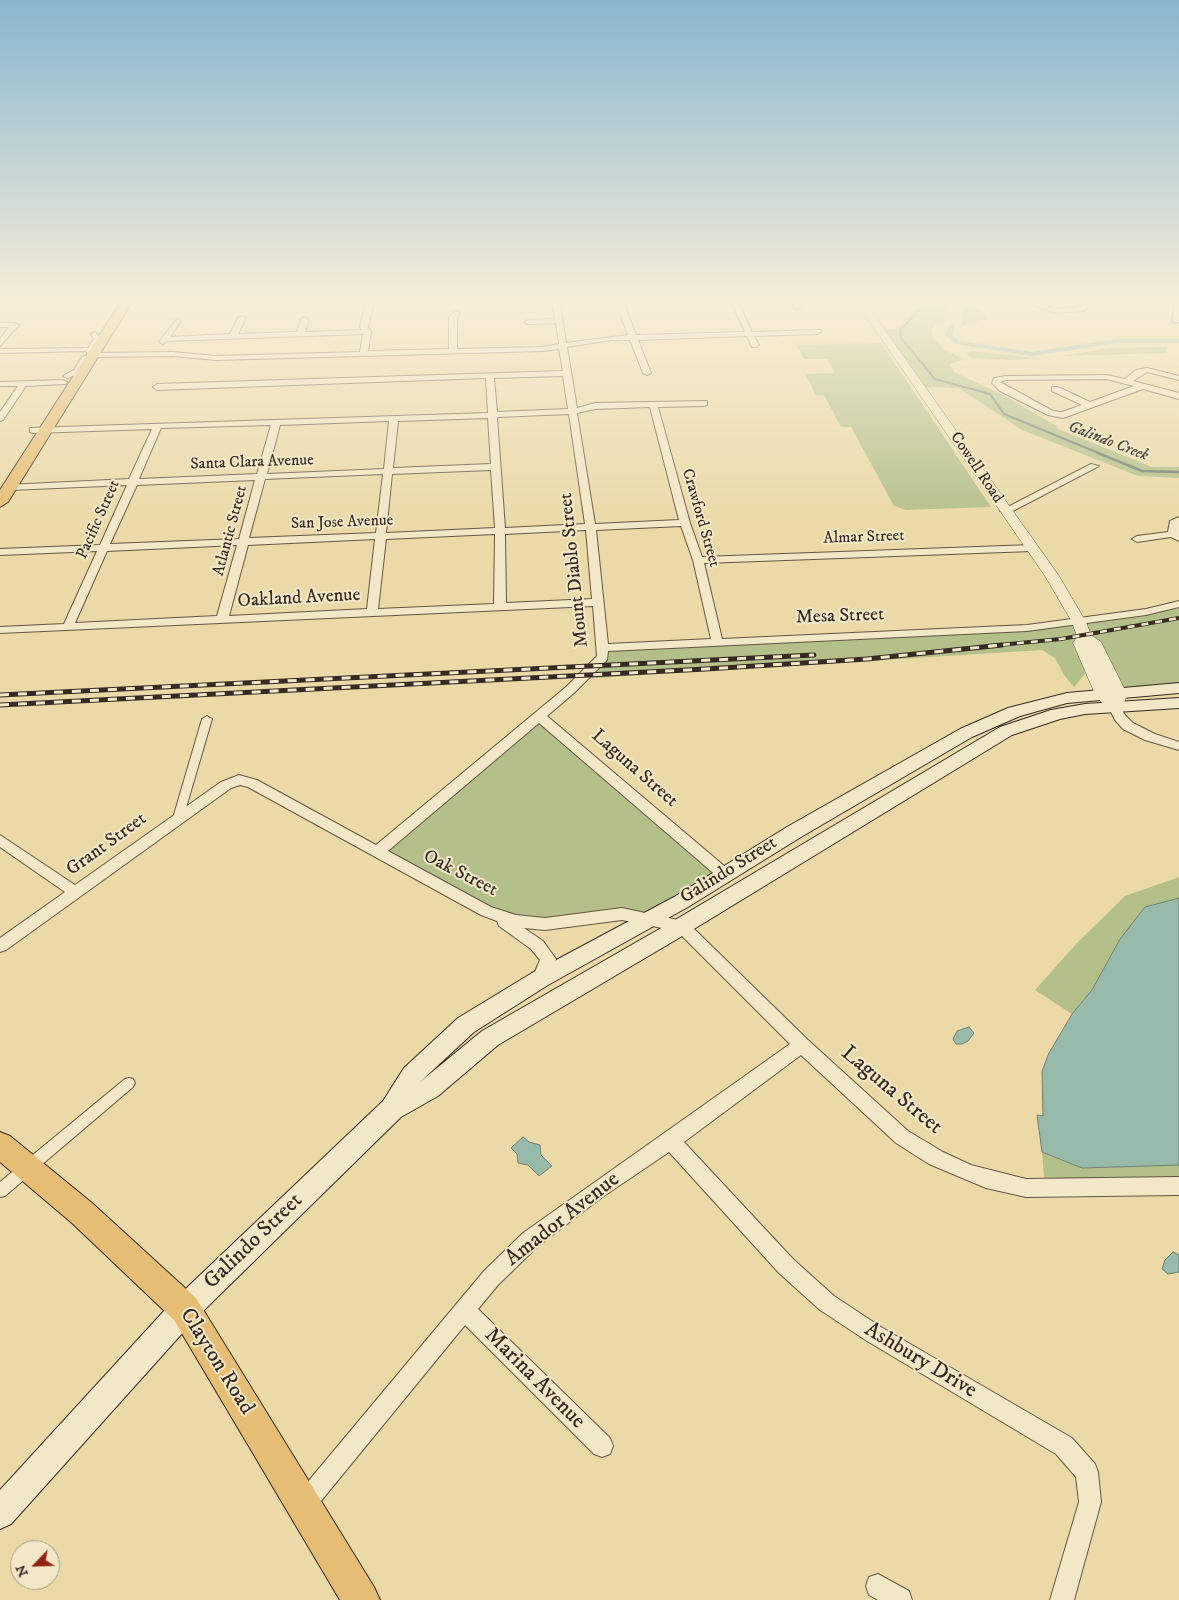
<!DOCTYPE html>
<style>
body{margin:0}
#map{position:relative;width:1179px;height:1600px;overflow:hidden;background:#ebdaa8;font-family:"IM FELL DW Pica",serif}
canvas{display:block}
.north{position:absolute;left:10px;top:1540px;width:50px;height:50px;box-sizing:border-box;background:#f2e7c6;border:1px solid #a79b85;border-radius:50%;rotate:246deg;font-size:14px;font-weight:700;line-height:20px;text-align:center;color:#372a24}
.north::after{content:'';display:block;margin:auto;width:18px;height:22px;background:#8f2418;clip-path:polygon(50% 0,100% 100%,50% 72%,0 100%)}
</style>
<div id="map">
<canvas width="1179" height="1600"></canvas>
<div class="north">N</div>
</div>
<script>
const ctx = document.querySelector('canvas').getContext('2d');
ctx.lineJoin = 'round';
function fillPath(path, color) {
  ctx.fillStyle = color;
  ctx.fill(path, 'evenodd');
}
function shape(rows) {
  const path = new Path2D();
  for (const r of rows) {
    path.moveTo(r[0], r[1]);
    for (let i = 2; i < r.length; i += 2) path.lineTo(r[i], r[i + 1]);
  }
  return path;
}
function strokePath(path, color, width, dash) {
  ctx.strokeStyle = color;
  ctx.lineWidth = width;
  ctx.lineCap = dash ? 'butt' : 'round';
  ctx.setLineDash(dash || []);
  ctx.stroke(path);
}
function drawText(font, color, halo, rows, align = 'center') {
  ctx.font = font + ' "IM FELL DW Pica",serif';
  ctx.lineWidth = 4;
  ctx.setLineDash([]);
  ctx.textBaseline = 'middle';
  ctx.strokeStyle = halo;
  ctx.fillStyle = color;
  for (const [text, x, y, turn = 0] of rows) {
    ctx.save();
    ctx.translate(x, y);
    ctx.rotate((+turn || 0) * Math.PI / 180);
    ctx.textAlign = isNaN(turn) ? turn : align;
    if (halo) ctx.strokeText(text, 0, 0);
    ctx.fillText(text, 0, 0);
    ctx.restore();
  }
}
const green = shape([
 [918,302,946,302,943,323,936,323,932,329,932,337,944,349,959,357,961,360,950,364,954,372,1003,395,1058,427,1056,428,1152,467,1179,467,1179,478,1138,476,1022,430,959,388,920,387,879,329,896,329,902,321,912,314],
 [968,302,971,302,988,319,968,323,960,328,965,305],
 [881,343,991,507,906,510,894,506,851,427,841,427,824,395,816,395,805,374,835,373,827,359,804,359,797,345],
 [1166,347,1167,353,1063,356,1109,348],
 [970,351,1037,358,1012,360,974,358,967,354],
 [1179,604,1179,689,1119,694,1083,662,1085,674,1074,687,1064,675,1055,658,1042,650,581,679,603,648,1026,628,1079,622],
 [539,716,724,874,647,920,516,921,377,852],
 [1179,877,1179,898,1145,907,1120,939,1092,990,1072,1014,1035,990,1077,943,1125,896],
 [1042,1152,1082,1168,1179,1165,1179,1186,1045,1188]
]);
const water = shape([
 [1179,898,1179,1165,1082,1168,1042,1152,1037,1115,1043,1116,1042,1071,1049,1053,1072,1014,1092,990,1120,939,1145,907,1179,898],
 [969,1027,974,1033,968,1041,962,1044,956,1044,953,1039,957,1031,969,1027],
 [523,1137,529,1142,540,1145,541,1155,552,1166,539,1176,528,1165,518,1163,517,1154,511,1148,523,1137],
 [1173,1252,1179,1255,1179,1272,1168,1274,1162,1269,1165,1260,1173,1252]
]);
const streamFar1 = shape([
 [927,302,900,330,901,338,935,379,990,394,1004,414,1101,454]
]);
const stream = shape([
 [1098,453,1142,471,1179,472]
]);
const canal = shape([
 [962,302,959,305,956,303,956,302,962,302],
 [952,324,955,326,952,335,960,341,1032,352,1117,339,1179,339,1179,343,1117,343,1032,356,956,344,945,335,949,326,952,324]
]);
const pedestrian = shape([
 [207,716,212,719,183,818,182,820,174,820,173,818,202,719,207,716],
 [129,1078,133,1079,135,1083,133,1087,5,1196,0,1197,0,1182,125,1079,129,1078]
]);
const minor = shape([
 [366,302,374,302,368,326,371,332,368,351,449,349,449,317,456,311,460,313,457,317,457,349,542,347,559,344,556,323,528,324,524,322,528,320,555,319,552,302,560,302,566,343,628,335,617,306,620,302,628,302,625,306,636,335,745,332,731,302,738,302,752,332,820,330,821,332,817,334,754,336,759,345,755,347,752,347,747,336,638,340,651,373,647,375,643,373,630,340,611,340,567,347,577,408,595,403,707,401,707,405,704,406,658,407,690,523,702,557,1032,545,1037,548,1032,551,704,563,722,639,1027,625,1146,609,1179,601,1179,607,1146,615,1027,631,608,651,607,660,574,693,547,716,729,870,731,874,729,878,719,878,539,723,388,851,491,907,516,915,545,918,622,908,687,922,808,1040,908,1131,943,1152,971,1165,1026,1179,1179,1177,1179,1195,1026,1197,986,1188,929,1164,896,1143,801,1055,684,1142,793,1259,834,1296,881,1327,1072,1438,1095,1464,1098,1472,1101,1502,1074,1600,1050,1600,1079,1502,1076,1477,1056,1454,867,1341,820,1310,779,1273,669,1152,601,1198,537,1247,498,1285,478,1309,610,1438,613,1446,610,1454,602,1457,594,1454,465,1325,312,1512,304,1515,296,1512,293,1504,296,1496,484,1271,523,1233,790,1044,677,931,622,920,545,930,524,928,543,941,556,959,546,984,540,985,534,984,532,979,540,960,531,949,499,926,497,921,481,915,248,787,240,785,231,788,6,950,0,952,0,938,65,892,0,847,0,835,75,885,221,782,239,775,257,780,376,845,566,687,597,656,593,606,0,633,0,627,64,624,97,551,0,555,0,549,100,545,127,485,10,490,5,487,7,485,129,479,152,429,33,433,30,432,30,428,488,413,486,378,157,390,153,387,157,384,563,371,559,349,542,351,216,360,172,356,95,357,88,361,80,374,67,378,63,376,74,370,82,357,88,355,86,351,0,353,0,349,88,348,94,339,91,334,95,332,102,339,95,353,172,352,216,356,360,352,363,334,167,341,163,344,159,342,177,319,181,321,170,337,230,334,238,318,242,316,246,318,238,334,297,332,301,319,305,317,309,319,305,332,362,330,360,326,366,302],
 [563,376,568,409,497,412,494,378,563,376],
 [650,407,679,520,595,524,577,413,595,409,650,407],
 [569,414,585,524,505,528,497,417,569,414],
 [488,418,491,464,393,468,398,421,488,418],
 [389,421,384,469,267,474,280,425,389,421],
 [271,425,257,474,139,479,161,428,271,425],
 [491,470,495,528,386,533,392,474,491,470],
 [383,474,376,533,249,538,265,479,383,474],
 [255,480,239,539,110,544,137,485,255,480],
 [681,526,693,560,711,639,608,644,596,530,681,526],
 [586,530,592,599,506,603,505,534,586,530],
 [495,534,494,604,378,609,386,539,495,534],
 [375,539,367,609,229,616,248,545,375,539],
 [237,545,217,616,75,623,107,551,237,545],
 [792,302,799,302,802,307,795,309,792,302],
 [1024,302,1036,302,1055,309,1079,307,1085,302,1093,302,1084,311,1055,313,1024,302],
 [1179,303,1179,322,1176,323,1172,321,1175,305,1179,303],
 [0,323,15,323,19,325,0,346,0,339,9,327,0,327,0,323],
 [1147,368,1179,376,1179,380,1147,372,1133,381,1179,393,1179,399,1143,389,1063,418,1048,415,1000,391,992,383,994,378,1006,376,1106,375,1125,379,1136,370,1147,368],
 [1106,379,1134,386,1090,402,1058,387,1052,387,1052,391,1082,405,1062,412,1053,411,1000,382,1006,380,1106,379],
 [63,380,67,382,66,384,26,386,3,420,0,421,0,412,18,386,0,386,0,382,63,380],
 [1091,464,1099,466,1009,513,1000,511,1091,464],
 [1179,517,1179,541,1171,537,1137,542,1132,539,1137,536,1168,532,1170,521,1179,517],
 [1115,704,1119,705,1125,715,1133,723,1155,734,1179,742,1179,750,1145,740,1123,729,1115,720,1109,708,1115,704],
 [878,1574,909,1591,912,1600,878,1600,869,1595,866,1586,869,1577,878,1574]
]);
const tertiary = shape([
 [856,302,865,302,1059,576,1086,622,1091,635,1101,642,1127,694,1121,712,1109,712,1095,694,1073,643,1077,637,1072,622,1045,576,856,302]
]);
const secondary = shape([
 [1179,683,1179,693,1067,703,1020,716,972,737,801,837,688,907,548,985,474,1032,420,1082,482,1031,675,920,1000,727,1051,710,1085,704,1179,698,1179,708,1085,714,1060,719,1012,735,689,932,498,1045,438,1096,401,1117,195,1319,11,1524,0,1529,0,1490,175,1299,383,1101,404,1068,458,1018,532,973,674,897,787,827,960,729,1008,708,1067,693,1179,683]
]);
const primary = shape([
 [121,302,132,302,8,502,0,507,0,490,121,302],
 [0,1132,10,1136,92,1203,196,1298,374,1587,380,1600,340,1600,174,1320,72,1223,0,1162,0,1132]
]);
const railFar1 = shape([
 [989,646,1061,639,1179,618]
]);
const rail = shape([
 [0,695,814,655],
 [0,705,706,669,867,659,1002,645]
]);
const farWaternames = [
 ["Galindo Creek",1108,442,21]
];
const farStreetnames = [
 ["Santa Clara Avenue",252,463,-2],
 ["Cowell Road",976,468,56],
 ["Crawford Street",700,518,74],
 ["Pacific Street",99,520,-66],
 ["San Jose Avenue",342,523,-2],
 ["Atlantic Street",231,531,-75],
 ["Almar Street",864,538,-2]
];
const streetNames = [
 ["Mount Diablo Street",575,570,-96],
 ["Oakland Avenue",299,599,-3],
 ["Mesa Street",840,617,-2],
 ["Laguna Street",634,769,41],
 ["Grant Street",107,845,-36],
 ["Galindo Street",729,871,-32],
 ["Oak Street",460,874,27]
];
const nearStreetnames = [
 ["Laguna Street",891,1091,40],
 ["Amador Avenue",563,1220,-38],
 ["Galindo Street",254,1242,-44],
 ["Ashbury Drive",920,1361,31],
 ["Clayton Road",216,1362,58],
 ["Marina Avenue",534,1379,45]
];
fillPath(green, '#b3c08a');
fillPath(water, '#98baab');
strokePath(water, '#718075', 1);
strokePath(streamFar1, '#718075', 2);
strokePath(stream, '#718075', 2.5);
fillPath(canal, '#98baab');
strokePath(pedestrian, '#645645', 2);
strokePath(minor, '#645645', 2);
strokePath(tertiary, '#645645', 1);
strokePath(secondary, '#372a24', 2);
strokePath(primary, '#372a24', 2);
fillPath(pedestrian, '#f2e7c6');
fillPath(minor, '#f2e7c6');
fillPath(tertiary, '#f2e7c6');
fillPath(secondary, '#f2e7c6');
fillPath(primary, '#e6bd74');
strokePath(railFar1, '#372a24', 4);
strokePath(rail, '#372a24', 5);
strokePath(railFar1, '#f2e7c6', 2.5, [7]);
strokePath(rail, '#f2e7c6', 3, [9]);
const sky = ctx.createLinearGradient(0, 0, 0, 526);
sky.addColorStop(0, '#88b6d0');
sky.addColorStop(0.57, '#f6eed8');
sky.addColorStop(1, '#f6eed800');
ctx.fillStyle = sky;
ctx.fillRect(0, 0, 1179, 526);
drawText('italic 16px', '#4f4e46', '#f2e7c6', farWaternames);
drawText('16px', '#372a24', '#f2e7c6', farStreetnames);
drawText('19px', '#372a24', '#f2e7c6', streetNames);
drawText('22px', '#372a24', '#f2e7c6', nearStreetnames);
</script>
